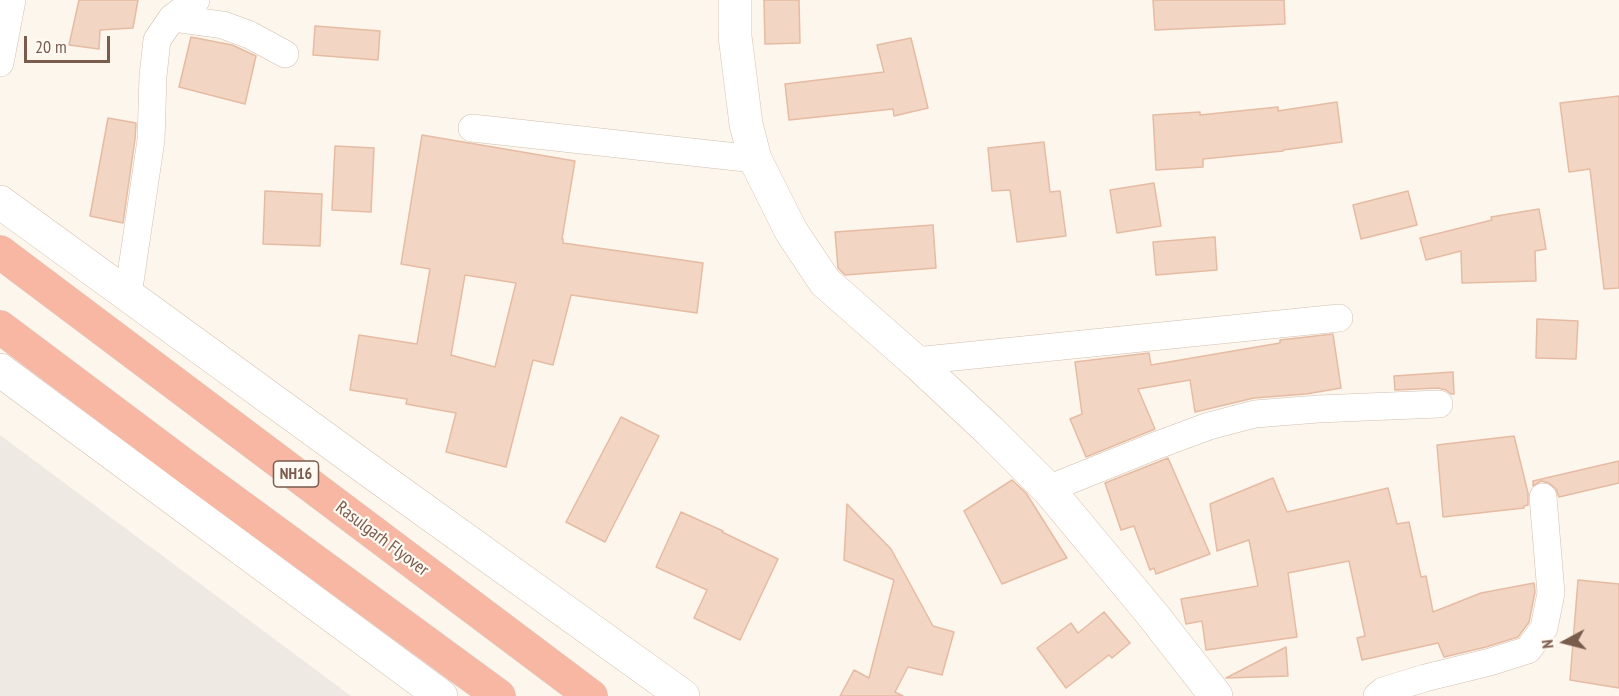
<!DOCTYPE html>
<style>
body{margin:0}
#map{position:relative;width:1619px;height:696px;overflow:hidden;background:#fdf6ec;font-family:"PT Sans Narrow",sans-serif}
canvas{display:block}
.north{position:absolute;left:1535px;top:612px;width:60px;height:60px;-webkit-text-stroke:4px #fffaf3;paint-order:stroke;rotate:263deg;font-size:16px;font-weight:700;line-height:24px;text-align:center;color:#7a5c4d}
.north::after{content:'';display:block;margin:auto;width:21px;height:27px;background:#7a5c4d;clip-path:polygon(50% 0,100% 100%,50% 72%,0 100%)}
.scale{position:absolute;left:24px;top:36px;width:86px;height:27px;box-sizing:border-box;border:3px solid #7a5c4d;border-top:0;padding-left:8px;font-size:18px;line-height:21px;white-space:nowrap;color:#7a5c4d;-webkit-text-stroke:4px #fffaf3;paint-order:stroke}
</style>
<div id="map">
<canvas width="1619" height="696"></canvas>
<div class="north">N</div>
<div class="scale">20 m</div>
</div>
<script>
const ctx = document.querySelector('canvas').getContext('2d');
ctx.lineJoin = 'round';
function fillPath(path, color) {
  ctx.fillStyle = color;
  ctx.fill(path, 'evenodd');
}
function shape(rows) {
  const path = new Path2D();
  for (const r of rows) {
    path.moveTo(r[0], r[1]);
    for (let i = 2; i < r.length; i += 2) path.lineTo(r[i], r[i + 1]);
  }
  return path;
}
function strokePath(path, color, width, dash) {
  ctx.strokeStyle = color;
  ctx.lineWidth = width;
  ctx.lineCap = dash ? 'butt' : 'round';
  ctx.setLineDash(dash || []);
  ctx.stroke(path);
}
function drawText(font, color, halo, rows, align = 'center') {
  ctx.font = font + ' "PT Sans Narrow",sans-serif';
  ctx.lineWidth = 4.5;
  ctx.setLineDash([]);
  ctx.textBaseline = 'middle';
  ctx.strokeStyle = halo;
  ctx.fillStyle = color;
  for (const [text, x, y, turn = 0] of rows) {
    ctx.save();
    ctx.translate(x, y);
    ctx.rotate((+turn || 0) * Math.PI / 180);
    ctx.textAlign = isNaN(turn) ? turn : align;
    if (halo) ctx.strokeText(text, 0, 0);
    ctx.fillText(text, 0, 0);
    ctx.restore();
  }
}
const industrial = shape([
 [0,435,351,696,0,696]
]);
const building = shape([
 [79,0,138,0,133,28,100,30,99,49,69,45,79,0],
 [764,0,799,0,800,43,765,44,764,0],
 [1153,0,1284,0,1285,24,1155,30,1153,0],
 [315,26,380,31,378,60,313,55,315,26],
 [191,37,232,45,256,56,245,104,179,87,191,37],
 [911,38,928,108,894,116,893,109,789,120,785,84,884,72,877,45,911,38],
 [1619,96,1619,288,1604,289,1590,169,1569,172,1560,103,1619,96],
 [1337,102,1342,142,1283,150,1283,151,1203,159,1203,167,1156,170,1153,115,1200,112,1200,115,1278,107,1278,111,1337,102],
 [108,118,136,123,135,139,123,223,90,216,108,118],
 [422,135,575,161,562,239,563,239,563,243,703,263,697,313,571,295,553,365,533,360,506,467,446,452,456,413,406,404,407,399,350,390,359,335,417,344,430,269,401,264,422,135],
 [465,275,516,283,495,367,451,355,465,275],
 [1044,142,1050,192,1060,191,1066,236,1017,242,1010,190,992,191,988,148,1044,142],
 [335,146,374,148,371,212,332,210,335,146],
 [1154,183,1161,226,1117,233,1110,190,1154,183],
 [265,191,322,194,320,246,263,244,265,191],
 [1408,191,1417,225,1361,239,1353,205,1408,191],
 [1539,209,1546,249,1535,251,1536,281,1462,283,1461,251,1426,260,1420,238,1492,220,1491,217,1539,209],
 [933,225,936,268,845,275,838,268,835,232,933,225],
 [1215,237,1217,270,1156,275,1153,242,1215,237],
 [1537,319,1578,321,1576,359,1536,358,1537,319],
 [1333,334,1341,388,1306,394,1254,398,1195,412,1190,380,1138,389,1155,429,1086,457,1070,419,1082,414,1075,362,1149,353,1151,365,1280,343,1280,340,1333,334],
 [1453,372,1454,394,1451,394,1446,390,1438,388,1395,390,1394,376,1453,372],
 [621,417,659,436,605,542,566,522,621,417],
 [1514,436,1528,493,1528,505,1524,506,1524,508,1443,517,1437,445,1514,436],
 [1168,458,1210,554,1156,574,1154,568,1150,570,1134,526,1121,530,1105,483,1168,458],
 [1619,461,1619,483,1559,497,1556,489,1549,483,1541,481,1533,486,1533,481,1619,461],
 [1273,478,1287,512,1388,488,1397,524,1409,522,1421,577,1426,576,1433,612,1481,593,1534,583,1535,592,1529,622,1518,637,1486,647,1444,657,1438,643,1362,660,1357,638,1365,636,1349,561,1288,573,1297,637,1206,650,1202,621,1186,624,1181,599,1258,586,1249,540,1217,551,1210,504,1273,478],
 [1012,480,1026,493,1067,558,1002,584,964,511,1012,480],
 [847,504,891,549,933,626,954,632,942,675,908,667,895,692,903,696,840,696,854,670,869,678,894,580,844,560,847,504],
 [681,512,723,531,722,532,778,559,740,640,694,618,707,590,656,567,681,512],
 [1578,580,1619,584,1619,688,1570,680,1578,580],
 [1104,612,1130,643,1112,658,1109,655,1066,688,1037,648,1071,623,1078,633,1104,612],
 [1286,647,1288,676,1226,678,1286,647]
]);
const street = shape([
 [172,18,223,25,250,35,285,54],
 [0,63,12,0],
 [472,128,755,159],
 [128,295,151,140,153,76,157,40,172,18,196,0],
 [915,361,1339,318],
 [1048,489,1155,446,1209,426,1255,414,1318,409,1439,404],
 [1377,696,1383,691,1425,678,1490,662,1528,650,1544,628,1551,593,1543,497]
]);
const secondary = shape([
 [735,0,735,36,746,124,755,159,791,231,825,282,915,361,990,431,1048,489,1152,614,1216,696],
 [0,202,381,479,683,696],
 [0,370,441,696]
]);
const highway = shape([
 [0,252,591,696],
 [0,327,188,468,499,696]
]);
const shields = [
 [296,474,45]
];
const shieldNames = [
 ["NH16",296,474]
];
const streetNames = [
 ["Rasulgarh Flyover",382,539,37]
];
fillPath(industrial, '#efe9e4');
fillPath(building, '#f3d5c3');
strokePath(building, '#e6bba3', 1.5);
strokePath(street, '#d1beb0', 28);
strokePath(secondary, '#d6c0b0', 34);
strokePath(highway, '#dad1cd', 34);
strokePath(street, '#fff', 27);
strokePath(secondary, '#fff', 33);
strokePath(highway, '#f7b7a3', 33);
for (const [x, y, w] of shields) {
  const box = new Path2D();
  box.roundRect(x - w / 2, y - 13, w, 26, 4.5);
  ctx.fillStyle = '#fffaf3';
  ctx.fill(box);
  strokePath(box, '#7a5c4d', 1.5);
}
drawText('bold 16px', '#7a5c4d', null, shieldNames);
drawText('18px', '#7a5c4d', '#fffaf3', streetNames);
</script>
